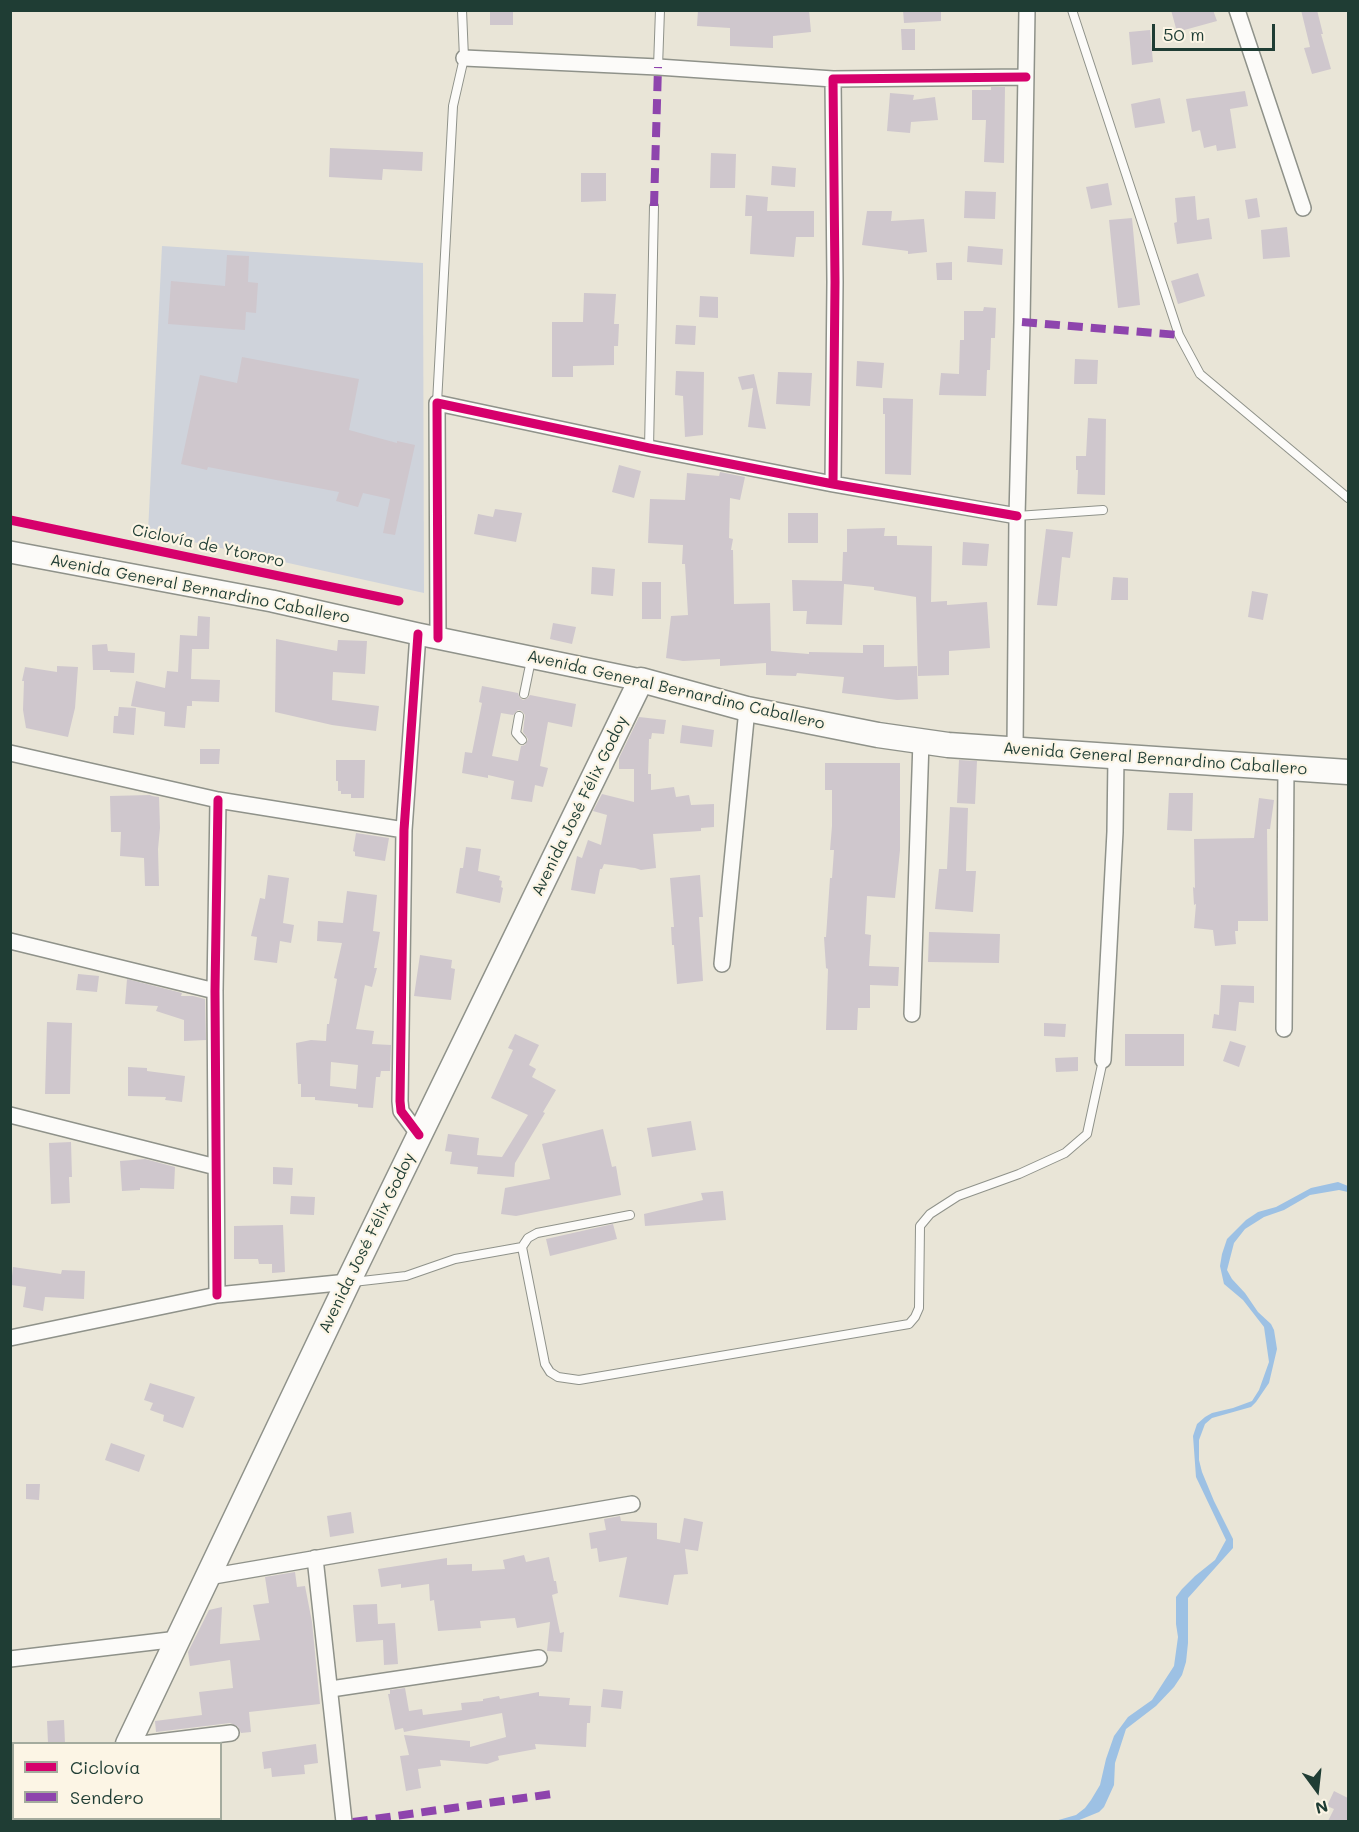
<!DOCTYPE html>
<meta charset="utf-8">
<style>
body{margin:0}
#map{position:relative;width:1359px;height:1832px;overflow:hidden;background:#e9e5d7;font-family:Mali,sans-serif}
canvas{display:block}
.frame{position:absolute;inset:0;border:12px solid #1f3d34;pointer-events:none}
.legend{position:absolute;left:12px;top:1742px;width:210px;height:78px;box-sizing:border-box;background:#fcf5e5;border:2px solid #a4ab9e;margin:0;padding:8px 10px;list-style:none;font-size:18px;color:#1f3d34}
.legend li{display:flex;align-items:center;gap:12px;height:30px}
.legend b{width:30px;border:2px solid #a4ab9e}
.north{position:absolute;left:1287px;top:1760px;width:60px;height:60px;-webkit-text-stroke:4px #fcf5e5;paint-order:stroke;rotate:165deg;font-size:16px;font-weight:700;line-height:24px;text-align:center;color:#1f3d34}
.north::after{content:'';display:block;margin:auto;width:21px;height:27px;background:#1f3d34;clip-path:polygon(50% 0,100% 100%,50% 72%,0 100%)}
.scale{position:absolute;left:1152px;top:24px;width:123px;height:27px;box-sizing:border-box;border:3px solid #1f3d34;border-top:0;padding-left:8px;font-size:18px;line-height:21px;white-space:nowrap;color:#1f3d34;-webkit-text-stroke:4px #fcf5e5;paint-order:stroke}
</style>
<div id="map">
<canvas width="1359" height="1832"></canvas>
<div class="frame"></div>
<ul class="legend">
<li><b style="height:8px;background:#d6006c"></b>Ciclovía</li>
<li><b style="height:8px;background:#8e44ad"></b>Sendero</li>
</ul>
<div class="north">N</div>
<div class="scale">50 m</div>
</div>
<script>
const ctx = document.querySelector('canvas').getContext('2d');
ctx.lineJoin = 'round';
function fillPath(path, color) {
  ctx.fillStyle = color;
  ctx.fill(path, 'evenodd');
}
function shape(rows) {
  const path = new Path2D();
  for (const r of rows) {
    path.moveTo(r[0], r[1]);
    for (let i = 2; i < r.length; i += 2) path.lineTo(r[i], r[i + 1]);
  }
  return path;
}
function strokePath(path, color, width, dash) {
  ctx.strokeStyle = color;
  ctx.lineWidth = width;
  ctx.lineCap = dash ? 'butt' : 'round';
  ctx.setLineDash(dash || []);
  ctx.stroke(path);
}
function drawText(font, color, halo, rows, align = 'center') {
  ctx.font = font + ' Mali,sans-serif';
  ctx.lineWidth = 4.5;
  ctx.setLineDash([]);
  ctx.textBaseline = 'middle';
  ctx.strokeStyle = halo;
  ctx.fillStyle = color;
  for (const [text, x, y, turn = 0] of rows) {
    ctx.save();
    ctx.translate(x, y);
    ctx.rotate((+turn || 0) * Math.PI / 180);
    ctx.textAlign = isNaN(turn) ? turn : align;
    if (halo) ctx.strokeText(text, 0, 0);
    ctx.fillText(text, 0, 0);
    ctx.restore();
  }
}
const industrial = shape([
 [162,246,423,263,424,593,148,532]
]);
const water = shape([
 [1338,1182,1348,1186,1348,1192,1339,1190,1310,1195,1284,1210,1264,1217,1245,1229,1234,1243,1227,1270,1232,1279,1245,1293,1258,1312,1271,1324,1274,1330,1277,1349,1269,1383,1256,1402,1251,1407,1212,1418,1205,1424,1199,1440,1199,1460,1202,1472,1214,1501,1233,1539,1233,1548,1188,1598,1188,1643,1186,1662,1182,1675,1174,1687,1156,1706,1126,1729,1115,1763,1114,1785,1104,1807,1099,1812,1077,1821,1055,1821,1076,1815,1085,1808,1091,1800,1100,1785,1106,1759,1114,1736,1128,1717,1152,1700,1174,1666,1178,1637,1176,1624,1176,1597,1182,1589,1195,1576,1215,1560,1226,1540,1196,1477,1193,1436,1197,1424,1205,1417,1212,1413,1233,1408,1252,1401,1259,1390,1269,1362,1264,1327,1243,1300,1224,1284,1220,1266,1222,1254,1227,1239,1246,1220,1258,1212,1276,1207,1311,1188]
]);
const building = shape([
 [490,10,513,10,513,25,490,25],
 [698,10,809,10,811,32,773,36,773,48,730,46,730,28,697,26],
 [903,10,941,10,941,21,904,23],
 [1171,10,1213,10,1217,21,1177,32],
 [1301,10,1317,10,1323,34,1321,34,1331,69,1312,74,1304,48,1310,47],
 [901,29,915,29,915,50,902,50],
 [1150,30,1153,62,1132,65,1129,32],
 [991,87,1005,87,1004,163,984,162,986,120,972,120,972,90,991,90],
 [1245,91,1248,106,1230,109,1236,148,1217,151,1216,145,1204,148,1200,130,1192,132,1186,99],
 [890,93,914,95,913,100,935,97,938,120,911,122,910,133,887,131],
 [1160,98,1165,123,1135,128,1131,104],
 [330,148,423,152,422,171,383,169,382,180,329,177],
 [711,153,736,154,735,188,710,188],
 [772,166,796,168,795,187,771,185],
 [581,173,606,173,606,201,581,202],
 [1108,183,1112,205,1091,209,1086,187],
 [965,191,996,192,995,219,964,218],
 [746,195,768,197,767,211,814,211,814,237,796,237,794,257,750,254,752,216,745,216],
 [1195,196,1197,220,1209,218,1212,239,1177,244,1174,223,1177,222,1175,198],
 [1257,198,1260,217,1248,219,1245,200],
 [867,211,892,211,891,221,924,219,927,252,908,254,908,251,862,245],
 [1132,218,1140,305,1118,308,1109,220],
 [1287,227,1290,257,1263,259,1261,230],
 [968,246,1003,249,1002,265,967,262],
 [227,255,249,256,248,282,258,283,256,313,246,312,245,330,168,324,171,281,225,286],
 [952,262,952,280,937,280,936,263],
 [1198,273,1205,296,1178,304,1171,281],
 [584,293,616,294,614,324,619,324,618,346,614,346,614,365,573,366,573,377,552,377,552,322,583,322],
 [700,296,718,297,718,318,699,317],
 [984,307,996,308,995,338,991,338,990,370,987,370,986,396,939,395,941,373,959,374,960,340,964,340,964,311,983,311],
 [676,325,696,326,695,345,675,344],
 [242,357,359,379,349,430,397,443,397,441,415,445,395,535,383,533,390,499,363,493,358,507,336,501,339,492,208,467,207,470,181,464,200,375,237,383],
 [1075,359,1098,360,1097,384,1074,384],
 [857,361,884,363,882,388,856,386],
 [676,371,704,372,703,435,685,437,683,396,675,395],
 [778,372,812,373,810,406,776,404],
 [754,374,757,387,766,429,748,427,753,388,742,390,738,377],
 [883,398,913,399,911,475,885,474,885,414,883,414],
 [1088,418,1106,419,1105,495,1077,494,1078,470,1076,470,1076,456,1086,456],
 [619,465,641,471,634,498,612,492],
 [720,472,745,477,740,500,730,498,729,538,733,539,731,550,733,550,734,604,770,603,771,651,809,654,809,652,863,653,863,645,884,645,884,667,917,666,918,699,897,700,842,693,844,677,797,673,796,676,766,675,766,663,720,666,720,659,683,661,666,658,671,616,688,615,685,564,682,564,683,545,648,543,650,499,685,500,687,473,719,476],
 [495,509,522,513,516,542,474,534,478,514,493,517],
 [788,513,818,513,818,543,788,543],
 [885,528,884,536,897,536,897,545,932,546,931,602,947,601,947,605,987,602,990,648,949,651,949,675,918,676,916,597,874,590,874,587,844,584,842,625,806,624,807,611,793,611,792,580,842,581,843,552,847,552,847,529],
 [1046,529,1073,532,1070,558,1062,557,1057,606,1037,605],
 [963,542,989,544,987,566,962,565],
 [592,567,615,569,613,596,591,594],
 [1113,577,1128,578,1128,600,1111,600],
 [642,582,661,582,661,619,642,619],
 [1252,591,1268,594,1263,620,1248,617],
 [198,616,210,617,209,649,192,649,191,679,220,680,219,702,192,701,192,706,187,706,185,728,164,726,165,712,131,706,136,681,165,688,167,671,178,672,180,635,197,636],
 [553,623,576,627,572,644,550,639],
 [276,639,337,651,338,640,367,641,365,674,333,672,332,700,379,706,376,731,332,725,275,712],
 [107,644,108,651,135,653,134,673,110,672,110,670,93,670,92,645],
 [57,666,78,667,75,708,68,737,26,728,23,710,24,681,22,681,25,667,57,672],
 [482,686,518,693,520,698,523,700,528,698,530,695,576,704,572,727,548,722,540,766,548,768,543,787,535,785,532,802,511,799,514,781,488,775,488,778,462,773,465,752,472,753,482,703,479,702],
 [518,710,522,711,525,715,523,732,528,739,525,745,521,746,518,761,492,756,501,713,513,715],
 [119,707,136,708,134,735,113,733,114,716,118,716],
 [639,717,666,720,664,734,652,733,651,739,649,739,648,774,651,774,651,790,674,787,676,797,689,795,691,805,714,804,714,827,701,828,701,831,653,834,656,868,641,870,635,868,604,864,602,869,600,869,595,894,571,890,577,856,582,858,588,840,601,845,607,815,593,811,602,794,634,802,634,769,619,769,619,758],
 [682,725,714,730,712,747,680,743],
 [200,749,220,749,219,764,200,764],
 [336,760,365,760,364,798,351,798,351,794,341,794,341,791,338,791,338,781,336,781],
 [959,760,977,761,975,804,957,803],
 [825,763,900,763,900,850,895,898,867,896,865,934,871,935,869,966,899,967,898,986,870,985,870,1008,858,1008,857,1030,826,1030,828,969,826,968,824,937,826,937,830,878,832,878,834,850,830,850,832,826,832,790,825,790],
 [1169,793,1193,793,1192,831,1167,830],
 [150,795,152,796,159,797,160,828,158,849,159,886,145,886,144,858,120,856,121,832,111,832,110,796],
 [1259,798,1274,800,1270,829,1267,829,1268,921,1238,921,1238,931,1235,931,1236,944,1215,946,1213,930,1194,928,1196,904,1194,905,1193,887,1195,888,1194,839,1254,838],
 [950,807,968,808,966,871,976,871,973,912,935,909,939,869,947,869],
 [356,833,389,838,385,861,355,856,355,852,353,851],
 [466,847,481,849,478,871,500,876,499,880,502,881,501,887,503,888,500,903,456,893,460,868,463,868],
 [268,875,289,878,283,923,294,925,291,943,280,941,277,963,254,960,257,937,251,936,260,898,265,899],
 [700,875,703,917,699,917,703,981,677,984,674,945,672,945,671,927,674,927,670,878],
 [347,891,377,895,373,931,380,932,374,968,377,968,372,987,365,985,356,1029,374,1031,372,1044,391,1045,390,1071,381,1071,380,1077,376,1077,373,1108,358,1107,358,1104,315,1100,315,1097,301,1097,301,1084,298,1084,296,1043,311,1040,326,1041,327,1024,329,1024,337,979,334,978,342,943,317,941,318,921,343,923],
 [331,1062,358,1065,356,1089,330,1086],
 [929,932,1000,934,999,963,928,962],
 [420,955,452,960,451,968,455,969,451,1000,414,996],
 [78,974,99,976,97,992,76,990],
 [127,979,182,993,181,996,193,996,205,999,206,1040,184,1041,184,1020,156,1011,158,1006,125,1004],
 [1221,985,1254,986,1254,1003,1239,1002,1236,1031,1212,1028,1214,1014,1219,1015],
 [47,1022,72,1023,70,1094,45,1094],
 [1044,1023,1066,1024,1065,1037,1044,1036],
 [515,1034,539,1045,529,1065,536,1069,532,1077,556,1090,543,1112,545,1113,515,1163,514,1177,477,1174,478,1167,450,1164,452,1152,445,1151,448,1134,479,1138,477,1155,502,1157,528,1115,491,1098,513,1050,508,1048],
 [1125,1034,1184,1034,1184,1066,1125,1066],
 [1230,1041,1246,1046,1239,1067,1223,1061],
 [1078,1057,1078,1071,1056,1072,1055,1058],
 [128,1067,147,1068,147,1071,185,1076,182,1102,165,1100,166,1097,128,1096],
 [691,1121,696,1150,652,1157,647,1128],
 [603,1129,612,1167,616,1166,621,1195,516,1216,501,1214,505,1188,550,1179,542,1144],
 [71,1142,72,1177,69,1177,70,1203,51,1204,49,1143],
 [145,1159,175,1167,174,1189,140,1188,140,1190,122,1191,120,1161],
 [273,1167,293,1168,292,1185,273,1184],
 [723,1191,726,1220,645,1226,644,1214,703,1200,701,1193],
 [291,1196,315,1197,314,1215,290,1214],
 [613,1224,617,1239,550,1256,546,1239],
 [283,1225,285,1272,272,1273,272,1264,259,1264,258,1259,234,1259,234,1226],
 [13,1267,61,1274,62,1270,85,1271,84,1299,45,1297,43,1311,23,1307,26,1287,11,1285],
 [150,1383,195,1397,183,1428,163,1421,164,1415,150,1410,153,1403,144,1400],
 [111,1443,145,1455,139,1472,105,1460],
 [26,1484,40,1484,39,1500,26,1499],
 [351,1512,354,1533,330,1537,327,1516],
 [620,1516,621,1521,657,1523,657,1539,680,1543,684,1518,703,1522,698,1551,685,1549,688,1574,674,1575,668,1605,619,1597,627,1557,599,1562,597,1548,591,1549,589,1533,606,1530,604,1519],
 [524,1555,526,1562,549,1557,554,1581,556,1581,558,1593,552,1595,560,1633,564,1632,562,1652,547,1651,550,1622,517,1628,515,1618,480,1621,481,1628,438,1631,434,1600,430,1601,429,1584,401,1588,401,1584,381,1587,378,1569,447,1558,447,1565,472,1564,472,1571,505,1569,503,1560],
 [295,1572,297,1587,305,1586,312,1622,320,1704,249,1712,251,1732,241,1733,238,1727,230,1723,156,1732,155,1721,202,1715,199,1692,233,1688,230,1660,190,1666,188,1652,209,1610,222,1607,220,1644,260,1640,253,1605,269,1603,265,1577],
 [377,1604,378,1624,395,1623,398,1664,384,1665,383,1640,356,1642,353,1605],
 [405,1688,409,1711,422,1709,423,1715,462,1710,461,1703,483,1701,483,1699,499,1696,500,1699,539,1692,539,1696,570,1698,569,1705,591,1706,590,1723,587,1723,586,1747,535,1744,536,1749,498,1756,499,1760,487,1764,440,1760,441,1766,418,1769,421,1788,406,1791,400,1756,409,1755,404,1735,470,1741,470,1747,506,1737,502,1713,404,1732,403,1728,395,1730,388,1694,390,1694,390,1690],
 [603,1689,623,1691,621,1709,601,1707],
 [64,1720,65,1743,48,1743,47,1721],
 [316,1744,318,1763,304,1765,305,1774,272,1777,271,1768,264,1769,262,1752],
 [1334,1791,1348,1798,1348,1821,1328,1821,1334,1809,1327,1806]
]);
const service = shape([
 [1072,10,1179,335,1200,374,1348,498],
 [658,67,660,10],
 [437,403,453,106,464,58,462,10],
 [649,448,654,206],
 [1017,516,1103,510],
 [524,694,531,660],
 [519,716,516,733,522,740],
 [522,1247,545,1364,550,1372,558,1377,579,1380,909,1324,915,1317,919,1308,920,1226,930,1214,958,1196,1019,1174,1065,1153,1087,1134,1103,1060],
 [353,1282,406,1276,455,1259,522,1247,528,1238,537,1233,630,1215]
]);
const minor = shape([
 [1237,10,1303,208],
 [464,58,658,67,833,79],
 [833,484,835,282,833,79,1026,77],
 [418,634,404,830,400,1101,401,1111,419,1135],
 [438,638,437,403,649,448,833,484,1017,516],
 [1015,748,1017,516,1022,322,1027,10],
 [10,753,218,800,404,830],
 [10,941,215,991],
 [722,964,747,709],
 [912,1014,921,741],
 [1284,1029,1286,768],
 [1103,1060,1115,832,1116,757],
 [10,1115,216,1167],
 [217,1295,215,991,218,800],
 [10,1338,217,1295,348,1282],
 [315,1558,344,1822],
 [208,1577,632,1504],
 [10,1659,178,1639],
 [331,1689,539,1658],
 [142,1744,231,1733]
]);
const secondary = shape([
 [10,552,272,601,418,634,641,680]
]);
const primary = shape([
 [128,1744,348,1282,641,680,747,709,878,735,948,745,1348,772],
 [91,1822,92,1818]
]);
const quiet = shape([
 [654,206,658,67],
 [1022,322,1179,335],
 [353,1822,552,1794]
]);
const cycleway = shape([
 [833,484,835,282,833,79,1026,77],
 [10,520,399,601],
 [418,634,404,830,400,1101,401,1111,419,1135],
 [438,638,437,403,649,448,833,484,1017,516],
 [217,1295,215,991,218,800]
]);
const streetNames = [
 ["Ciclovía de Ytororo",208,546,12],
 ["Avenida General Bernardino Caballero",200,589,11],
 ["Avenida General Bernardino Caballero",676,690,13],
 ["Avenida General Bernardino Caballero",1155,759,4],
 ["Avenida José Félix Godoy",580,806,-64],
 ["Avenida José Félix Godoy",367,1243,-64]
];
fillPath(industrial, '#cfd3db');
fillPath(water, '#9dc1e4');
fillPath(building, '#cfc7cd');
strokePath(service, '#8f928a', 10);
strokePath(minor, '#8f928a', 18);
strokePath(secondary, '#8f928a', 24);
strokePath(primary, '#8f928a', 27);
strokePath(service, '#fcfbf9', 8);
strokePath(minor, '#fcfbf9', 15);
strokePath(secondary, '#fcfbf9', 21);
strokePath(primary, '#fcfbf9', 24);
strokePath(quiet, '#8e44ad', 8, [15, 8]);
strokePath(cycleway, '#d6006c', 9);
drawText('16px', '#1f3d34', '#fcf5e5', streetNames);
</script>
